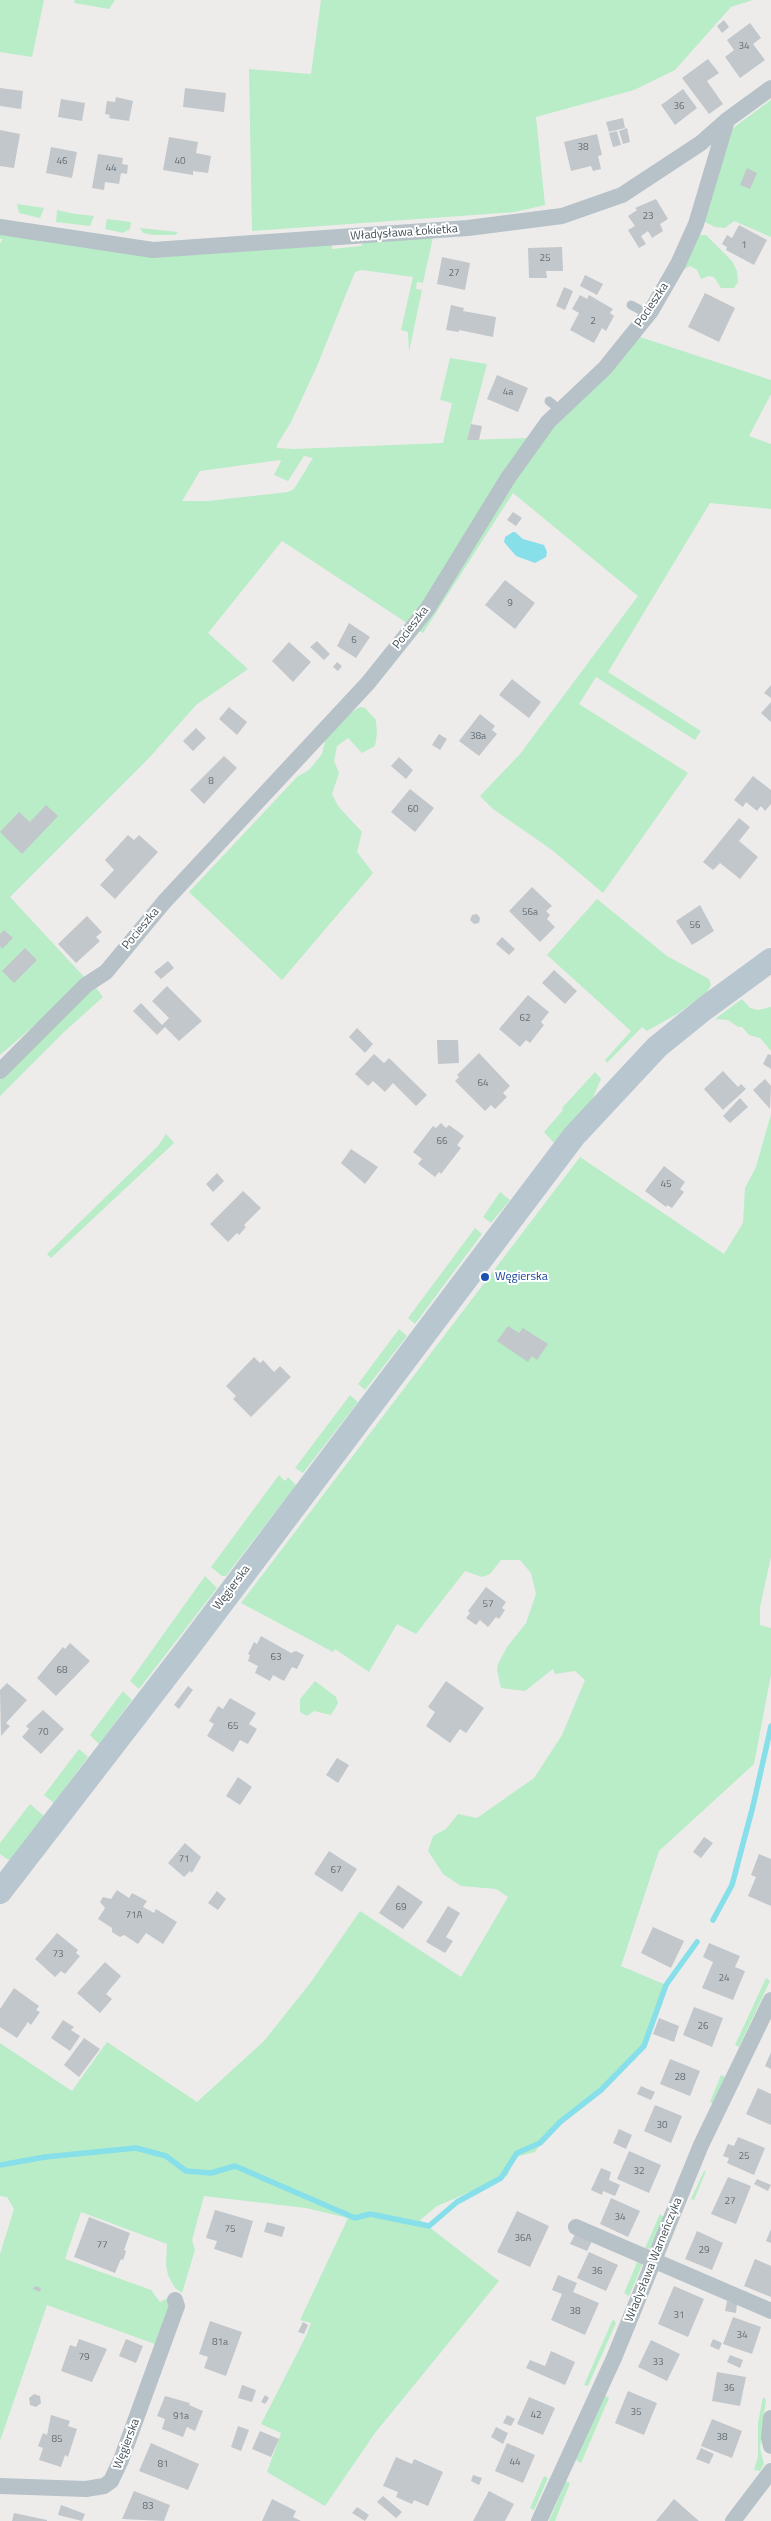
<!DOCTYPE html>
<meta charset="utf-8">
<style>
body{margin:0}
canvas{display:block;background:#eeebeb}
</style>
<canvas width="771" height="2521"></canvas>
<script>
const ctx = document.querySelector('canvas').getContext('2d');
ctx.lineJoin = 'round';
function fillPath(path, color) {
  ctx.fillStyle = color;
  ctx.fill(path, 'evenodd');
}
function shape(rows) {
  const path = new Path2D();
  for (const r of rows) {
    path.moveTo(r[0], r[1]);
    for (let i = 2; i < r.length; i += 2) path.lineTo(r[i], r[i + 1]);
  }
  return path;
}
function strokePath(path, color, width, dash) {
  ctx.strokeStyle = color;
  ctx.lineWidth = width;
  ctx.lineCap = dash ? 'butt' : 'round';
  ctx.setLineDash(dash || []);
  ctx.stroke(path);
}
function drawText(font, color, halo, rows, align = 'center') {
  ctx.font = font + ' "Titillium Web",sans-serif';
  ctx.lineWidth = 4;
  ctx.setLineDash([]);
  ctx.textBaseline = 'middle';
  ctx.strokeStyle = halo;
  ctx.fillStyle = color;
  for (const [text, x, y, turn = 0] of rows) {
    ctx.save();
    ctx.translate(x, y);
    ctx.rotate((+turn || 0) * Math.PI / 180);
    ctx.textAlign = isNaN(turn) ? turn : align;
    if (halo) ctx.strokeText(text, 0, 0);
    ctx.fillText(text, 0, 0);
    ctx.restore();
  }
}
const green = shape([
 [0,0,44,0,32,57,0,52],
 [75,0,115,0,109,9,74,3],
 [321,0,753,0,731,7,675,70,634,90,536,117,545,205,515,212,252,231,249,69,311,74],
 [771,100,771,237,734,221,725,228,715,227,705,222,704,218,729,131],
 [17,204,44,208,40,218,19,213],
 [57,210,75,214,94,216,90,226,56,222],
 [107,219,131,222,130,229,123,233,105,229],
 [140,228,178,232,175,235,154,235,143,233],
 [0,229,92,247,332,244,332,249,361,246,364,242,433,237,423,283,417,282,416,289,422,290,409,352,408,332,401,330,413,277,362,270,355,272,317,366,291,422,277,445,277,448,294,449,443,443,452,403,440,400,450,358,487,364,467,440,529,438,410,625,282,541,208,633,248,669,196,705,149,758,10,897,87,980,0,1055,0,243,3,239,0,239],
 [304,456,313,458,294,489,288,492,208,501,182,501,200,471,280,460,281,461,274,475,288,481],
 [699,235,706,235,732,261,737,271,738,282,734,288,721,288,714,277,709,276,701,279,697,270,690,266,683,270],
 [637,336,771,380,771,394,749,436,771,444,771,509,710,503,608,672,701,731,695,740,596,677,579,704,688,773,603,893,552,850,493,809,480,796,520,754,638,596,513,493,423,633,419,631,541,437],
 [360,707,365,708,376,720,377,734,375,746,362,753,348,738,337,746,334,761,339,773,332,794,338,806,362,832,357,852,373,873,282,980,189,892,297,777,309,770,322,754,325,741,333,730,347,715],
 [597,899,667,956,709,979,711,985,707,992,677,1014,647,1031,642,1027,607,1063,605,1060,631,1031,547,955],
 [96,988,103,997,64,1032,0,1096,0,1073,89,991],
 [742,999,750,1008,758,1010,771,1007,771,1051,760,1038,749,1035,742,1027,738,1027,728,1020,715,1019],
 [595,1072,601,1079,592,1100,554,1143,544,1132,563,1110,562,1108],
 [771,1114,771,1557,760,1607,760,1625,771,1628,771,1675,754,1764,659,1851,621,1966,666,1985,644,2046,621,2066,601,2090,548,2133,535,2152,516,2157,507,2176,437,2206,420,2220,499,2281,375,2433,325,2506,267,2472,281,2433,261,2424,306,2336,311,2323,300,2320,348,2218,306,2208,204,2196,192,2240,195,2250,182,2293,175,2288,168,2275,166,2265,167,2244,81,2212,65,2259,151,2290,160,2302,170,2297,171,2304,155,2344,47,2305,0,2441,0,2254,14,2209,7,2197,0,2196,0,2043,72,2091,107,2042,197,2102,264,2041,311,1982,360,1911,461,1977,508,1897,496,1889,461,1886,443,1874,428,1851,433,1836,446,1829,458,1814,477,1818,534,1778,562,1735,585,1680,575,1671,555,1674,553,1669,525,1691,501,1688,497,1670,498,1664,507,1647,526,1623,536,1594,531,1573,520,1560,501,1560,490,1574,482,1577,465,1571,416,1634,397,1624,369,1672,335,1649,333,1652,241,1603,580,1157,724,1254,743,1223,745,1188,756,1167],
 [166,1134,174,1143,51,1258,47,1254,158,1146],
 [500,1192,510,1200,491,1223,483,1217],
 [475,1228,482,1234,415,1324,408,1318],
 [399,1329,407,1336,365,1390,358,1384],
 [350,1395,358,1402,303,1473,295,1468],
 [279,1475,285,1481,288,1477,296,1485,226,1576,222,1576,211,1567],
 [205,1576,217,1588,139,1689,130,1681],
 [315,1681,336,1697,338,1703,331,1715,314,1711,307,1716,300,1712,300,1699],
 [123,1691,132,1700,99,1744,90,1735],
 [79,1749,88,1757,54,1803,44,1795],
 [30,1804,44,1816,10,1860,7,1859,0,1854,0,1843],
 [766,1978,770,1981,739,2047,735,2045],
 [721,2075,725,2077,714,2104,710,2102],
 [704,2171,706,2171,694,2200,691,2199],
 [660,2214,664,2217,650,2248,647,2249,645,2248],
 [639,2258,643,2263,629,2296,624,2293],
 [613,2319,616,2323,588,2386,584,2385],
 [604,2395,609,2398,581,2463,576,2460],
 [763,2397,766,2399,760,2448,764,2464,760,2471,754,2470,758,2456,758,2423],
 [544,2476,548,2478,534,2510,530,2508],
 [566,2481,570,2483,555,2521,549,2521]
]);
const water = shape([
 [513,532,515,532,523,539,544,545,547,552,546,557,535,563,516,556,504,542,505,537]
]);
const stream = shape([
 [713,1920,732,1885,753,1806,771,1726],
 [0,2165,45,2157,136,2148,166,2156,186,2171,211,2173,235,2166,355,2218,370,2214,429,2226,457,2202,501,2178,517,2153,540,2143,560,2122,601,2090,644,2046,666,1985,697,1942]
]);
const building = shape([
 [724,20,729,27,722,33,717,26],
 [750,23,761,38,753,44,765,60,740,78,725,57,734,50,727,40],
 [708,59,719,73,707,81,723,104,709,114,682,78],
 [0,88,23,91,21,109,0,106],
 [185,88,226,93,224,112,183,107],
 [683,89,697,108,675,125,661,105],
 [116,97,133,101,129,121,109,118,110,115,105,114,107,101,115,102],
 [61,99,85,103,82,121,58,117],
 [623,118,625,128,609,132,606,122],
 [627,128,630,142,623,144,619,131],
 [0,130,20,134,14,168,0,166],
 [617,131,621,145,613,147,609,133],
 [597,134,602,155,598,156,601,169,593,171,591,166,571,171,564,142],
 [169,137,198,142,196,153,211,156,208,173,193,171,193,175,163,170],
 [51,147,77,152,72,178,46,173],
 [98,154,123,158,122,164,128,165,127,174,121,173,119,184,105,182,104,190,92,188],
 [747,168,757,173,750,189,740,185],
 [656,199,668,219,660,224,663,231,652,238,648,231,641,236,646,244,639,248,628,230,635,226,628,216,637,210,635,208],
 [739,225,767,240,754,265,726,250,727,247,722,244,727,235,732,238],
 [562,247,563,271,546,271,547,278,529,278,528,248],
 [442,257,470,263,465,290,437,284],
 [585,275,603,284,597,295,580,286],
 [564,287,573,291,565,310,556,306],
 [705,293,735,308,719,342,688,327],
 [580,295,587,299,589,295,613,309,610,313,614,316,606,331,602,328,594,343,570,330,579,313,572,309],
 [451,305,464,308,463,311,496,317,493,337,459,330,459,332,446,330],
 [497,375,528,388,518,412,487,399],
 [471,424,482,426,479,440,467,440],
 [513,512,522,518,516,526,507,520],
 [505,580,535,603,515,629,485,605],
 [349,623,370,637,356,658,337,646],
 [317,641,330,654,324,660,310,647],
 [289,642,311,662,293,682,272,661],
 [337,662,342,666,338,671,333,667],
 [512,679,541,702,529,718,499,695],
 [771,685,771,698,764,693],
 [771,702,771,722,761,713],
 [229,707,247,722,237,735,219,719],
 [480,714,495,726,492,730,497,734,479,756,459,741],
 [196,728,206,738,193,751,183,741],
 [439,734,447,739,440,750,432,745],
 [224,756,237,768,204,804,190,790],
 [399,757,413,770,406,779,391,766],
 [753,776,771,790,771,804,765,811,761,806,757,811,746,802,743,807,734,800],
 [410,789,434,808,415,832,391,812],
 [46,805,58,816,22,854,0,832,19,812,30,822],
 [739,818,750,827,739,841,758,857,740,879,720,863,713,870,703,862],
 [128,835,134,840,139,835,158,852,115,899,100,885,114,870,105,860],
 [532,887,552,906,546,911,550,915,547,919,555,927,540,942,509,911],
 [700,905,714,931,692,945,676,921],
 [477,914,480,918,479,923,474,924,470,920,472,915],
 [87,916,102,932,96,937,100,941,76,963,58,944],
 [4,930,13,938,2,949,0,946,0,934],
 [502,937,515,949,509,955,496,944],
 [25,948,37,960,14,983,2,971],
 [168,961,174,968,161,979,154,972],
 [554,970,577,991,565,1004,542,983],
 [167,986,202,1021,179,1041,165,1027,157,1035,133,1011,141,1003,162,1025,169,1018,152,1001],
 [528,995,549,1012,541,1022,544,1025,530,1043,526,1040,520,1047,499,1029],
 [357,1028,373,1044,365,1053,349,1037],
 [437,1040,458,1040,459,1063,438,1064],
 [479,1053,510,1086,503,1093,507,1097,495,1109,491,1105,485,1111,455,1081,459,1077,457,1075],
 [374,1054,384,1063,389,1058,427,1095,416,1106,393,1083,385,1092,373,1081,368,1086,355,1074],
 [768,1054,771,1055,771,1069,763,1064],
 [723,1071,738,1087,741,1084,746,1089,723,1110,704,1089],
 [765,1079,771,1086,770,1109,753,1090],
 [740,1098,748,1107,730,1123,723,1116],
 [441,1123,446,1128,449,1125,464,1136,457,1145,461,1148,441,1174,439,1172,435,1177,418,1164,422,1159,413,1152,433,1126,436,1128],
 [351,1149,378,1167,365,1184,341,1163],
 [664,1166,685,1182,680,1189,684,1192,672,1208,667,1205,666,1207,645,1191],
 [217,1173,224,1181,213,1192,206,1184],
 [243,1191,261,1208,244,1225,246,1227,239,1235,237,1233,228,1242,210,1224],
 [508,1326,519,1333,523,1328,548,1344,537,1360,532,1356,528,1362,497,1341],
 [254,1357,260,1363,263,1360,274,1372,280,1366,291,1377,251,1417,233,1399,236,1396,226,1386],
 [486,1587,506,1602,502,1608,505,1610,499,1619,496,1617,488,1627,480,1620,476,1625,466,1618,470,1613,468,1611],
 [261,1636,291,1653,296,1651,304,1655,297,1669,292,1667,284,1681,273,1675,270,1681,255,1673,258,1666,248,1661,250,1655,248,1654,254,1642,257,1644],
 [70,1643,90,1661,56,1696,37,1678,63,1647,65,1649],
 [446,1681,484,1708,466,1733,460,1729,450,1743,426,1726,435,1712,428,1707],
 [7,1683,27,1700,6,1723,10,1726,1,1736,0,1690],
 [188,1686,193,1690,179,1709,174,1705],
 [230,1698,256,1713,249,1724,257,1729,248,1744,240,1740,233,1752,207,1736,214,1724,209,1721,218,1706,223,1709],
 [43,1710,64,1729,41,1754,22,1737,29,1729,26,1726],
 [337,1758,349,1765,338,1783,326,1775],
 [238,1777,252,1787,240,1805,226,1796],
 [704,1837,713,1843,701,1858,693,1852],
 [185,1843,201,1857,192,1873,190,1871,184,1877,168,1863],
 [329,1851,357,1869,342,1892,314,1874],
 [759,1854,771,1859,771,1906,748,1896,756,1877,751,1875],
 [398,1885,423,1902,403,1929,379,1913],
 [117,1890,129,1898,132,1893,147,1901,143,1907,154,1913,156,1909,177,1922,163,1944,146,1933,138,1944,124,1935,120,1937,112,1932,112,1928,98,1919,105,1908,100,1902,103,1897,111,1899],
 [217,1891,226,1899,218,1910,208,1903],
 [448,1906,460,1913,446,1937,453,1941,445,1953,426,1942],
 [653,1927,684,1941,671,1968,641,1953],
 [57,1933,78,1950,76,1953,80,1956,65,1974,61,1971,55,1977,35,1959],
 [709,1943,740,1956,735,1967,745,1971,733,2000,702,1988,713,1962,703,1957],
 [105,1962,121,1976,106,1994,112,1999,100,2013,77,1993],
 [14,1988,39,2006,36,2010,40,2012,31,2025,28,2022,17,2038,0,2027,0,2009],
 [694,2007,723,2018,712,2047,683,2035],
 [659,2018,679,2026,674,2042,653,2034],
 [63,2020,74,2027,71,2030,80,2036,70,2051,51,2038],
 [84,2038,100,2049,79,2077,64,2065],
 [771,2052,771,2069,765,2066],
 [670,2059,700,2071,690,2096,660,2084],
 [641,2086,655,2092,651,2100,637,2094],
 [758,2088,771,2094,771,2125,746,2114],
 [655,2105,682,2116,671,2143,644,2131],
 [619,2129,632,2135,626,2149,613,2143],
 [738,2137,765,2148,754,2175,727,2163,729,2158,723,2156,728,2144,734,2146],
 [629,2151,661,2165,649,2193,617,2179],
 [601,2168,611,2172,609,2180,620,2185,615,2196,603,2191,602,2195,591,2190],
 [728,2177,751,2186,736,2224,711,2214],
 [757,2179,771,2185,768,2191,754,2184],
 [611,2198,640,2211,628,2237,600,2224],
 [215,2210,253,2221,242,2258,214,2249,217,2241,206,2238],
 [517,2211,549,2226,530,2267,497,2252],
 [89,2217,130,2233,124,2250,126,2251,125,2255,123,2260,121,2259,115,2273,74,2257],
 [267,2222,285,2227,282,2237,264,2232],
 [771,2229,771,2243,766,2241],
 [697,2231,723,2243,712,2270,685,2259],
 [576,2232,593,2239,587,2251,570,2244],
 [589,2252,618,2265,606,2291,577,2278],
 [755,2259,771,2266,771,2297,744,2286],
 [558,2275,577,2283,573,2292,599,2303,585,2335,551,2320,562,2294,552,2290],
 [35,2286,41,2288,40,2292,33,2289],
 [674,2286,704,2299,688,2337,658,2324],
 [727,2301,737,2304,736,2313,725,2311],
 [733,2317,761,2327,752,2354,723,2344],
 [210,2321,242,2332,226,2376,204,2368,208,2357,199,2354],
 [303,2322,308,2325,304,2334,298,2332],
 [79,2339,107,2349,92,2382,61,2371,70,2345,76,2347],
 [126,2339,143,2346,136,2363,119,2356],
 [713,2339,722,2343,719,2350,710,2346],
 [651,2340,680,2354,667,2381,638,2367],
 [551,2351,575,2362,565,2385,526,2368,530,2360,545,2366],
 [730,2355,743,2360,740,2368,727,2362],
 [717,2372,746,2377,740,2406,712,2401],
 [242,2385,256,2390,252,2402,238,2398],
 [628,2391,657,2403,644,2435,615,2423],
 [34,2394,40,2396,41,2403,36,2407,30,2405,29,2398],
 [265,2395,269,2398,265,2404,261,2402],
 [165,2396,190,2403,189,2405,203,2411,195,2431,187,2427,183,2437,162,2429,165,2419,157,2416],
 [529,2397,555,2408,543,2435,517,2424],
 [51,2415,70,2421,68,2426,77,2429,68,2457,65,2455,61,2467,39,2460,43,2448,38,2446,43,2433,47,2435],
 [507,2415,515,2419,511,2426,503,2423],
 [712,2419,742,2431,732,2458,701,2446],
 [238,2426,249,2430,241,2451,231,2447],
 [496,2427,508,2433,503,2444,491,2437],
 [260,2431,279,2439,271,2457,252,2449],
 [151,2443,199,2464,188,2490,139,2471],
 [507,2443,535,2455,523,2483,495,2471],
 [701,2448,714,2454,709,2464,696,2459],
 [396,2457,412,2464,414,2459,443,2472,428,2506,414,2500,412,2504,396,2497,398,2492,383,2486],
 [473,2475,482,2478,479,2485,471,2481],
 [134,2491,170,2505,164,2521,122,2519],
 [489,2491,514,2504,505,2521,473,2521],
 [383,2496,402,2512,396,2518,377,2502],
 [272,2499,296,2511,293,2517,301,2521,262,2521],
 [674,2499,699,2521,656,2521],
 [61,2505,85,2514,82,2521,58,2515],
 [357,2507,369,2515,365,2521,352,2513],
 [14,2513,47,2520,47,2521,12,2521]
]);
const lane = shape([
 [631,305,648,314],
 [549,401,560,410]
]);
const street = shape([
 [0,227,153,250,468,228,562,216,622,195,701,143,727,120,771,88],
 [0,1071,86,985,106,972,164,902,368,683,428,608,508,478,548,422,605,368,651,311,678,264,696,224,727,120],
 [576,2227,771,2311],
 [771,2418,769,2438,771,2446],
 [0,2486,86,2489,104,2486,111,2481,121,2460,177,2306,175,2300],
 [539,2521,614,2358,701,2145,771,2000],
 [733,2521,771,2471]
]);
const secondary = shape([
 [0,1892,185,1652,574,1136,657,1047,704,1009,771,960]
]);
const markers = [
 [485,1277,5,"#1a4fb4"]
];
const numberNames = [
 ["34",744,47],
 ["36",679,107],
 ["38",583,148],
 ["46",62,162],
 ["40",180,162],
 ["44",111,169],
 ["23",648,217],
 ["1",744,246],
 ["25",545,259],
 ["27",454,274],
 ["2",593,322],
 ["4a",508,393],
 ["9",510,604],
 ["6",354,641],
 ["38a",478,737],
 ["8",211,782],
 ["60",413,810],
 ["56a",530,913],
 ["56",695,926],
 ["62",525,1019],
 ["64",483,1084],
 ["66",442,1142],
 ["45",666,1185],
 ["57",488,1605],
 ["63",276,1658],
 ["68",62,1671],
 ["65",233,1727],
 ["70",43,1733],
 ["71",184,1860],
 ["67",336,1871],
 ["69",401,1908],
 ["71A",134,1916],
 ["73",58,1955],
 ["24",724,1979],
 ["26",703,2027],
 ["28",680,2078],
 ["30",662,2126],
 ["25",744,2157],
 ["32",639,2172],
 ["27",730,2202],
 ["34",620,2218],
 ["75",230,2230],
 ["36A",523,2239],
 ["77",102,2246],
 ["29",704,2251],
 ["36",597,2272],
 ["38",575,2312],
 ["31",679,2316],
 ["34",742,2336],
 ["81a",220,2343],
 ["79",84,2358],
 ["33",658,2363],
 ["36",729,2389],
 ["35",636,2413],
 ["42",536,2416],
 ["91a",181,2417],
 ["38",722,2438],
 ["85",57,2440],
 ["44",515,2463],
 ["81",163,2465],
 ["83",148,2507]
];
const streetNames = [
 ["Władysława Łokietka",404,233,-4],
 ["Pocieszka",652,305,-56],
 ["Pocieszka",411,628,-52],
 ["Pocieszka",141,929,-50],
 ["Węgierska",232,1588,-53],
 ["Władysława Warneńczyka",654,2260,-68],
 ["Węgierska",127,2444,-69]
];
const transitNames = [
 ["Węgierska",495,1277]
];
fillPath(green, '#b8edc7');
fillPath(water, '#86dfe9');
strokePath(stream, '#86dfe9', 5.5);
fillPath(building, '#c2c7cb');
strokePath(lane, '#b6c2c8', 9);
strokePath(street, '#b6c2c8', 16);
strokePath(secondary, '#b8c6d0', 24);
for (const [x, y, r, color] of markers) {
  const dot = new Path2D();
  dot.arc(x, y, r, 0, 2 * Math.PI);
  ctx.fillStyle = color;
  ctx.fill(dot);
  strokePath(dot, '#fff', 2);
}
drawText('10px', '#646e75', null, numberNames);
drawText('12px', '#445158', '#fff', streetNames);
drawText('12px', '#164399', '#fff', transitNames, 'left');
</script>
